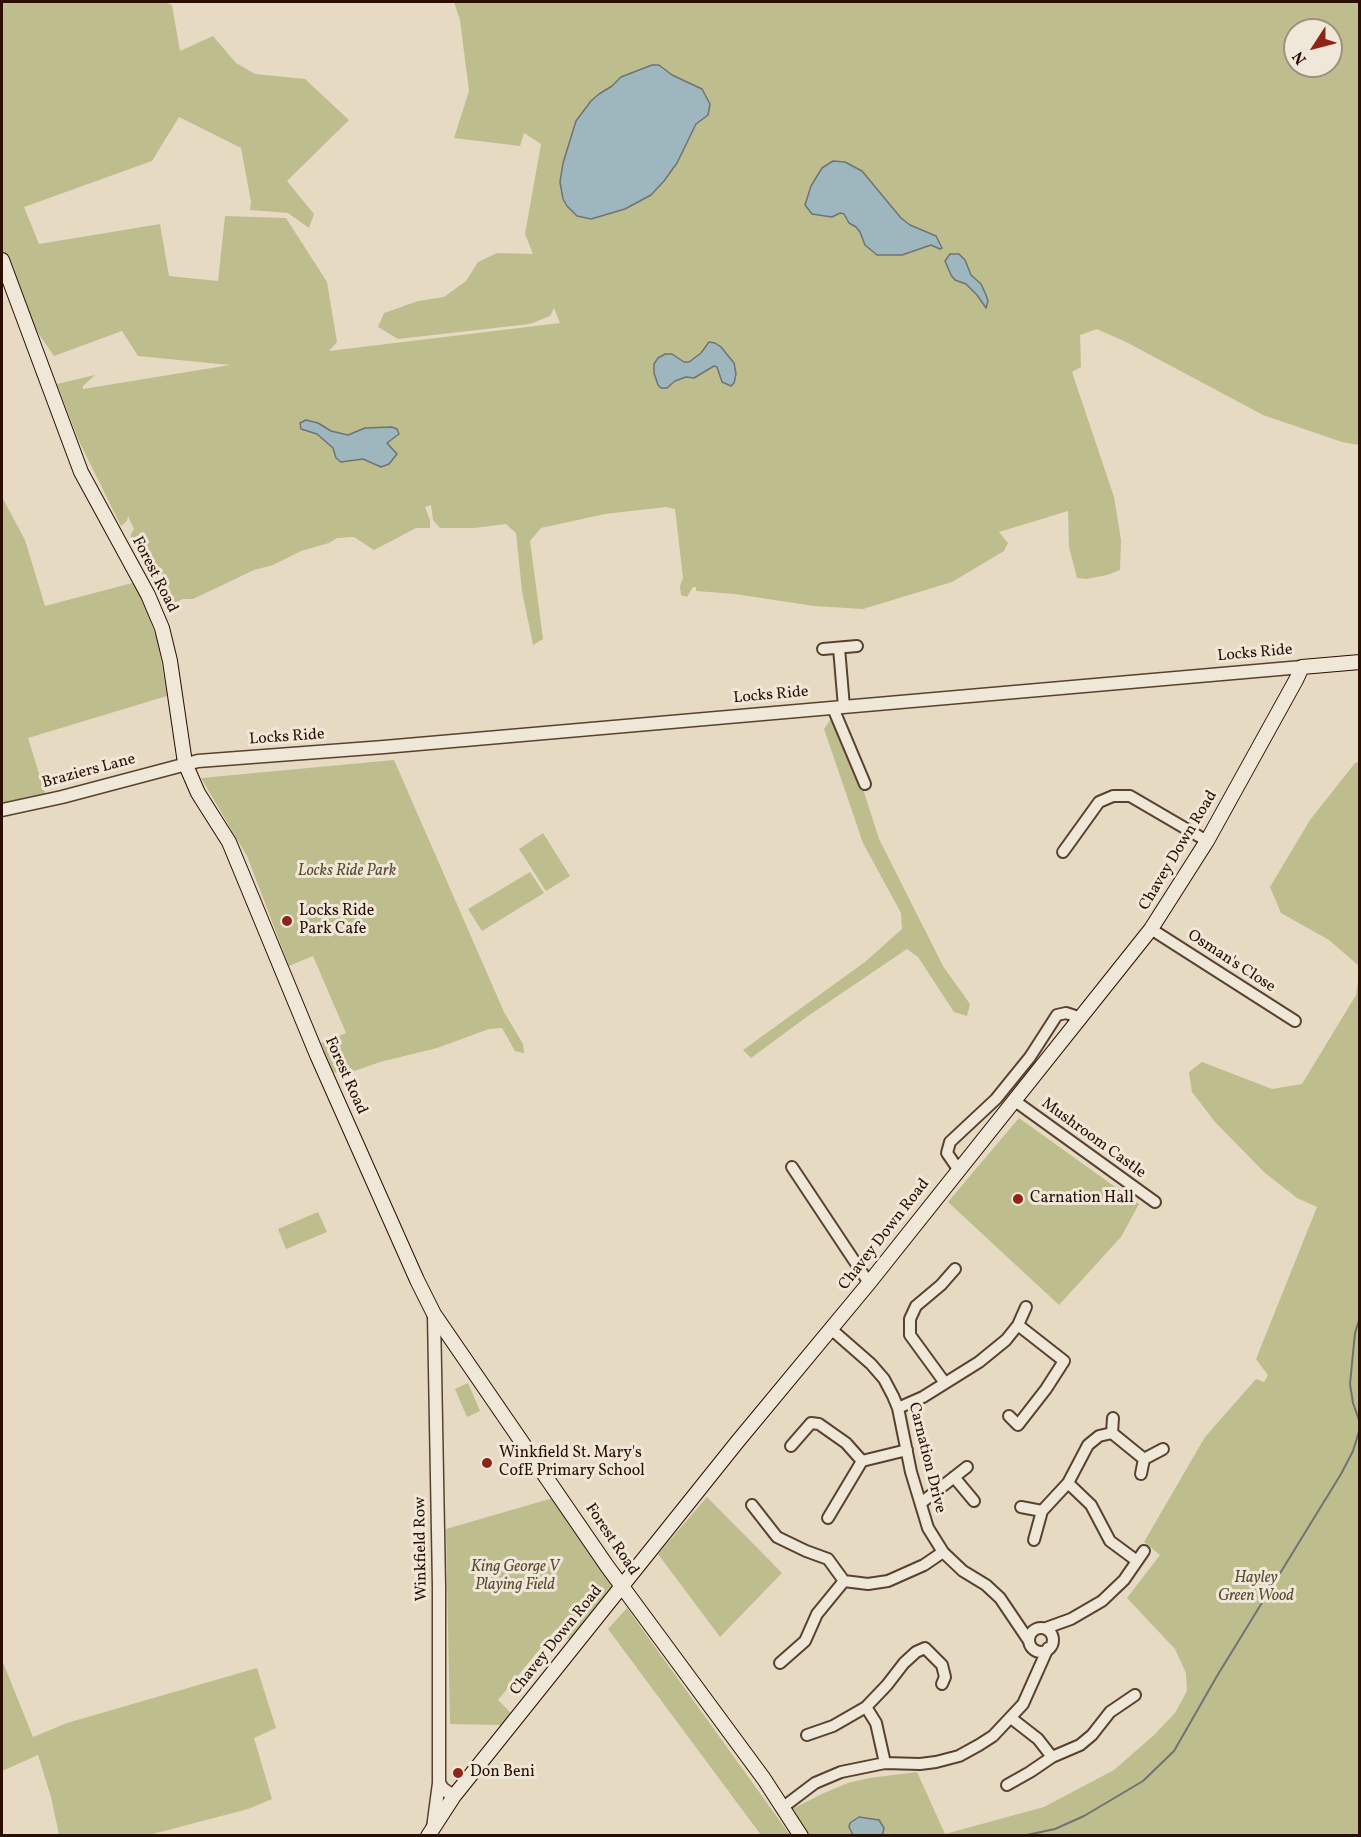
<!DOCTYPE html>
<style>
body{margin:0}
#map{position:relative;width:1361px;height:1837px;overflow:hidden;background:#e7dac2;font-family:Vollkorn,serif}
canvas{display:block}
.frame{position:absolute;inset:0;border:3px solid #2a0e00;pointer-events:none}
.north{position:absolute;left:1283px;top:18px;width:60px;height:60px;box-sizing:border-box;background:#efe7d7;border:2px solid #a09081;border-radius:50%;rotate:234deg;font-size:16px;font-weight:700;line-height:24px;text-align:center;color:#2a0e00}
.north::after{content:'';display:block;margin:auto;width:21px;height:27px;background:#8f2418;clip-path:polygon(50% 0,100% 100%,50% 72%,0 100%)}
</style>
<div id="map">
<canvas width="1361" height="1837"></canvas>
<div class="frame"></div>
<div class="north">N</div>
</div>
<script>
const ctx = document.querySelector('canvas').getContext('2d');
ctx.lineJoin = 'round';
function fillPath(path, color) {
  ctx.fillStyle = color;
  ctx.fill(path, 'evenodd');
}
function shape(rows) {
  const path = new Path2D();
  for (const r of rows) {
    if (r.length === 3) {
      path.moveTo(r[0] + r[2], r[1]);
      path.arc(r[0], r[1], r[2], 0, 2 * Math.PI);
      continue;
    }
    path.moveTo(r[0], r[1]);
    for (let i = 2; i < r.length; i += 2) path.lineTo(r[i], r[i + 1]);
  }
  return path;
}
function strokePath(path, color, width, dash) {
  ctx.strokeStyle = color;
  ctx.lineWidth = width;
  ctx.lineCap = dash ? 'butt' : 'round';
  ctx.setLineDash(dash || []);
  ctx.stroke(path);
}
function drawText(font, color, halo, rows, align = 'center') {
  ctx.font = font + ' Vollkorn,serif';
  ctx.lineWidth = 6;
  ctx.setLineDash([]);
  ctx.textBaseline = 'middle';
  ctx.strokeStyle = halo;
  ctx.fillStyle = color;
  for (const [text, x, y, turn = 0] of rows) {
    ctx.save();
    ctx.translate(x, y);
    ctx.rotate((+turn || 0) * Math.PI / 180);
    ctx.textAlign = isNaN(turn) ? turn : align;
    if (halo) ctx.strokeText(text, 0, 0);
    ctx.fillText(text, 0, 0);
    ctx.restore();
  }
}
const green = shape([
 [2,2,165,2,172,5,180,51,213,36,236,63,255,74,305,79,349,120,287,181,314,214,309,228,288,213,250,210,251,202,241,148,179,117,152,161,24,207,39,244,160,224,169,276,218,281,225,216,286,218,327,282,337,342,329,351,560,323,554,308,550,316,530,324,398,339,378,327,384,313,418,301,444,297,466,281,478,262,497,253,533,254,525,234,541,144,524,133,520,146,454,138,469,91,460,20,454,2,1359,2,1359,445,1342,442,1263,415,1128,343,1097,329,1080,335,1081,367,1072,372,1114,497,1117,515,1121,540,1120,570,1107,575,1086,579,1077,578,1069,547,1068,511,999,532,1008,543,1004,551,952,582,863,609,814,606,735,594,696,591,696,587,693,587,687,597,681,595,680,586,683,578,675,509,666,507,605,514,541,528,530,541,543,639,533,645,522,591,516,533,506,524,474,528,440,528,433,520,431,505,425,507,430,520,430,528,416,528,374,550,354,537,337,538,329,543,301,551,273,565,254,570,193,599,183,599,170,605,164,605,131,541,131,534,134,529,128,516,127,521,121,526,110,504,78,439,57,384,95,375,83,386,83,389,230,365,138,356,122,331,54,356,2,281],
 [1295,30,1331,30,1331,66,1295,66],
 [2,497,25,540,45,606,136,582,158,642,167,696,28,738,46,796,2,806],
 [832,717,843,726,879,839,943,966,970,1004,967,1016,954,1012,918,957,907,949,808,1016,751,1058,743,1050,865,962,902,929,901,913,863,843,824,729],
 [394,760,504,1012,523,1044,524,1053,515,1051,502,1028,489,1029,437,1048,380,1062,343,1075,333,1072,321,1043,346,1033,313,956,289,966,247,856,201,778],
 [1359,762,1360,762,1359,966,1329,940,1281,913,1270,887,1310,820,1355,763],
 [543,833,570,876,546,891,519,849],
 [530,872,544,893,482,931,468,909],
 [1359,976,1360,1772,1358,1774,1360,1776,1359,1835,809,1836,792,1809,824,1793,848,1783,869,1778,917,1772,945,1834,1044,1807,1114,1770,1154,1735,1175,1713,1187,1691,1186,1673,1175,1649,1127,1598,1160,1555,1144,1542,1205,1437,1256,1379,1264,1382,1268,1375,1256,1359,1317,1207,1297,1198,1265,1173,1215,1122,1192,1092,1189,1072,1202,1062,1272,1089,1302,1084,1356,995],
 [1019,1118,1139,1204,1121,1237,1059,1305,948,1202],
 [318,1212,327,1232,286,1249,278,1229],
 [468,1383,480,1411,467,1417,455,1389],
 [707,1497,782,1573,720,1637,658,1554],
 [553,1498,615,1587,572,1642,556,1629,498,1700,513,1715,504,1725,450,1724,446,1529],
 [627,1608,790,1835,761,1835,608,1629],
 [2,1660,33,1737,67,1723,257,1668,276,1728,254,1738,272,1799,248,1809,149,1835,59,1835,51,1797,38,1755,2,1771]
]);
const water = shape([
 [652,65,659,65,672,75,702,89,710,104,708,115,696,124,677,163,664,181,651,195,625,209,591,219,577,216,567,206,563,199,560,182,563,163,576,121,591,101,599,94,612,86,621,77,652,65],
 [833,161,845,162,862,171,901,218,910,225,936,236,942,248,940,249,931,245,902,255,877,255,865,245,860,232,856,227,849,223,844,214,840,213,832,217,812,214,805,205,811,186,822,168,833,161],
 [950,254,959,254,965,260,971,275,981,284,986,295,988,301,986,308,977,295,966,284,955,280,951,275,945,261,950,254],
 [709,342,715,343,721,347,734,363,736,374,734,383,731,386,722,382,717,367,714,366,694,378,686,377,675,381,667,388,661,388,658,385,654,373,654,364,658,358,665,354,672,354,684,362,689,362,701,353,709,342],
 [306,420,318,423,331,431,348,435,365,428,392,427,397,429,399,434,387,443,397,454,389,464,381,467,363,459,341,462,336,458,333,448,317,434,301,429,300,423,306,420],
 [859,1817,879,1820,884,1828,883,1833,881,1835,853,1835,849,1827,850,1823,859,1817]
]);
const stream = shape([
 [1360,1317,1355,1333,1350,1384,1353,1403,1360,1423],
 [1022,1836,1055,1829,1084,1816,1143,1781,1174,1751,1217,1676,1341,1474,1353,1451,1360,1428]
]);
const minor = shape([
 [839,648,844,707],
 [823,649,857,646],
 [833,708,865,784],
 [1063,852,1099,802,1113,796,1130,796,1207,841],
 [1151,929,1295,1021],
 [1015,1101,1155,1202],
 [792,1167,869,1283],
 [958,1169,947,1153,950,1142,996,1099,1030,1057,1057,1015,1066,1013,1081,1018],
 [1018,1325,1026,1307],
 [831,1329,871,1364,884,1379,893,1396,898,1408,911,1472,928,1528,943,1552,963,1571,986,1585,1000,1598,1029,1641],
 [945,1383,910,1335,910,1319,916,1306,941,1285,955,1269],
 [898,1408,923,1397,979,1362,1006,1340,1018,1325,1064,1361,1046,1389,1018,1425,1009,1416],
 [1112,1433,1144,1459],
 [791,1446,811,1423,819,1424,846,1443,862,1461,828,1518],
 [862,1461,907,1450],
 [1141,1474,1144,1459,1163,1449],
 [954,1477,974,1501],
 [1068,1483,1091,1505,1110,1541,1137,1561],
 [921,1503,967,1467],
 [752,1505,777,1537,806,1551,828,1559,844,1581,868,1584,888,1581,924,1565,943,1552],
 [1021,1507,1042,1511,1034,1540],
 [1042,1511,1068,1483,1088,1445,1099,1436,1112,1433,1113,1418],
 [1046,1628,1071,1619,1102,1601,1124,1580,1144,1551],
 [1041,1640,12],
 [780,1663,805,1641,817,1614,844,1581],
 [866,1707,876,1723,885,1763],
 [1011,1718,1038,1739,1052,1757,1080,1745,1092,1735,1110,1712,1135,1695],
 [807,1735,833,1726,866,1707,887,1685,904,1663,916,1652,925,1648,942,1665,945,1677,942,1684],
 [1007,1785,1030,1772,1052,1757],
 [782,1808,815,1783,841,1772,885,1763,920,1764,936,1762,959,1756,979,1745,993,1736,1023,1704,1048,1648]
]);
const tertiary = shape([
 [2,810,62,797,198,761,384,747,1302,667],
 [434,1314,439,1586,439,1783,443,1789,454,1796],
 [433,1828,439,1783]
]);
const secondary = shape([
 [2,260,81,472,148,595,162,628,170,661,185,763,198,793,229,842,317,1055,417,1280,434,1314,607,1566,764,1779,801,1836],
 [428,1836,454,1796,738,1441,869,1283,1151,929,1207,841,1296,680,1302,667,1360,662]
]);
const markers = [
 [287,921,6,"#8f2418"],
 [1018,1199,6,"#8f2418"],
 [487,1463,6,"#8f2418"],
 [458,1773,6,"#8f2418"]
];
const streetNames = [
 ["Forest Road",154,575,63],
 ["Locks Ride",1255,654,-5],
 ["Locks Ride",771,696,-5],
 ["Locks Ride",287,738,-4],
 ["Braziers Lane",89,772,-15],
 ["Chavey Down Road",1179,851,-59],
 ["Osman's Close",1231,962,33],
 ["Forest Road",345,1076,66],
 ["Mushroom Castle",1093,1139,36],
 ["Chavey Down Road",885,1235,-52],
 ["Carnation Drive",926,1458,76],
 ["Forest Road",611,1540,56],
 ["Winkfield Row",422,1549,-91],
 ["Chavey Down Road",557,1641,-51]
];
const parkNames = [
 ["Locks Ride Park",347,872],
 ["King George V",515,1568],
 ["Playing Field",515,1586],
 ["Hayley",1256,1579],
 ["Green Wood",1256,1597]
];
const poiNames = [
 ["Locks Ride",299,912],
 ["Park Cafe",299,930],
 ["Carnation Hall",1030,1199],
 ["Winkfield St. Mary's",499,1454],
 ["CofE Primary School",499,1472],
 ["Don Beni",470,1773]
];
fillPath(green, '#bdbd8e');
fillPath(water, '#9eb7bf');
strokePath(water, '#707373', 1.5);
strokePath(stream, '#707373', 2);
strokePath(minor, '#594130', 14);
strokePath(tertiary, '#594130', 15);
strokePath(secondary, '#2a0e00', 16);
strokePath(minor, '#efe7d7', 10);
strokePath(tertiary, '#efe7d7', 12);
strokePath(secondary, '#efe7d7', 14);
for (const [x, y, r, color] of markers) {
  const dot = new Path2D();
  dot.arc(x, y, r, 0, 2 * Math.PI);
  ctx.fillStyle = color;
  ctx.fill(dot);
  strokePath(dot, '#efe7d7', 2);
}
drawText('16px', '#2a0e00', '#efe7d7', streetNames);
drawText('italic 16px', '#5d4b32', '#efe7d7', parkNames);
drawText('16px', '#2a0e00', '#efe7d7', poiNames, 'left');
</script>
